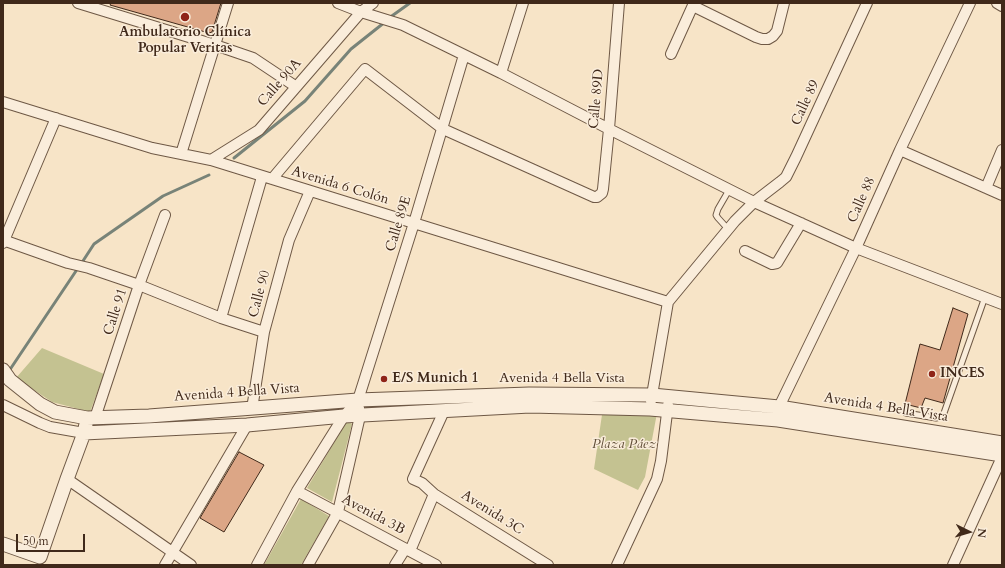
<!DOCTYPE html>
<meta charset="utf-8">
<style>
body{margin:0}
#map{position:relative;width:1005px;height:568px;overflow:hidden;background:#f7e4c7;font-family:Cardo,serif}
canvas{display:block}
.frame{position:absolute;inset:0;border:4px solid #40291a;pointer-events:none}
.north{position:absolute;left:949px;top:512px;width:40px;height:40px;-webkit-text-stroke:3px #faeddb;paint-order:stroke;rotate:95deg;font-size:11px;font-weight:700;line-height:16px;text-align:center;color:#40291a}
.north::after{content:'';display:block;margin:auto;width:14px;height:18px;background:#40291a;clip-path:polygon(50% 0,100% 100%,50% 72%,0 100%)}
.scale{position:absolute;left:16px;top:534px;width:69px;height:18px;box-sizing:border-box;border:2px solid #40291a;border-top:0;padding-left:5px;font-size:12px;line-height:14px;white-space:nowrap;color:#40291a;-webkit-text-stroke:3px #faeddb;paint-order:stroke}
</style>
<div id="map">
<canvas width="1005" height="568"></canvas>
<div class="frame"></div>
<div class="north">N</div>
<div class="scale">50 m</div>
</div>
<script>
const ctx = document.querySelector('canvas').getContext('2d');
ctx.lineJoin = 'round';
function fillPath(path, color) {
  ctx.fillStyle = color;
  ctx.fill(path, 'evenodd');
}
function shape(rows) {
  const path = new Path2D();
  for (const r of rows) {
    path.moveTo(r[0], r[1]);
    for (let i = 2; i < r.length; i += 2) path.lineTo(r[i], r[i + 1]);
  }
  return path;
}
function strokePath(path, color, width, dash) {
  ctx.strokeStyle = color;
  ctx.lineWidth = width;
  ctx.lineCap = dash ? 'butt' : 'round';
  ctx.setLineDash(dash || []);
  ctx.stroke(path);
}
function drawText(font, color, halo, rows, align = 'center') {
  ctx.font = font + ' Cardo,serif';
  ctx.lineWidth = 3;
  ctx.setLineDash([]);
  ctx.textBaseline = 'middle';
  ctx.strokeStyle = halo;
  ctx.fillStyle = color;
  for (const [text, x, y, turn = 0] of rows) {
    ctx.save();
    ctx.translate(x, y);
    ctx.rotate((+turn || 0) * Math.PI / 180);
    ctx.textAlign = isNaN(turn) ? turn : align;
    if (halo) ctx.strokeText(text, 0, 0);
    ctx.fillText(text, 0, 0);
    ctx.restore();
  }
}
const green = shape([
 [42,348,104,374,90,412,52,402,16,378],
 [603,408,657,413,645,477,638,490,594,469],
 [347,421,352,424,332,502,307,488],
 [301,499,329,516,301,565,264,565]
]);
const stream = shape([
 [389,18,410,3],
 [234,158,305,101,351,49,385,22],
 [81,264,94,244,163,196,209,175],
 [9,371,78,268]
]);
const building = shape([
 [111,3,221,3,212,32,209,33,110,5,111,3],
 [953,308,968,314,943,403,925,398,921,408,905,404,920,344,940,350,953,308],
 [239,452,264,465,224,532,200,518,239,452]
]);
const service = shape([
 [728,229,718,218,716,215,718,209,729,190],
 [906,413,936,418,941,417,944,413,985,297]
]);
const minor = shape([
 [78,3,215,45,253,58,295,86],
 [338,3,361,12,403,25,501,73,609,129,754,202,856,248,1002,304],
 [997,3,1002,6],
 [693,6,756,37,762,39,768,39,773,36,777,31,784,3],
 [671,54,694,3],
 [501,73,523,3],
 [3,102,152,148,211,160,668,302],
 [900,150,1002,195],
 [181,154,228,3],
 [211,160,259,130,361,12,373,3],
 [272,179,365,69,443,129,594,197,597,197,602,193,603,189,609,129,619,3],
 [986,188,1002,150],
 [3,240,68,263,89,268,139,285,221,318,264,332],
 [3,243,56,118],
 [745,251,772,264,777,263,801,223],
 [221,318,262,177],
 [651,401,668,302,735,221,754,202,780,182,786,177,796,157,867,3],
 [3,405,40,423,50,427,84,433],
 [779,407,856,248,900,150,970,3],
 [252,409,264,332,289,240,310,191],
 [444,411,413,479,422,483,434,494,548,565],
 [95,418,139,285,165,215],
 [67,479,191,565],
 [297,491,436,565],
 [410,551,434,494],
 [165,565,247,425],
 [257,565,297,491,344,416,358,400,414,223,464,55],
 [308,565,338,512,360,416,359,408],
 [395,565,405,549],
 [617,565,657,479,661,461,668,405],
 [953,565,1002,457]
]);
const tertiary = shape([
 [3,370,10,380,40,404,55,412,87,418,149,416,358,400,529,394,652,395,779,407,1002,443],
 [84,433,247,425,344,416,530,406,650,409,778,420,1002,455],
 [3,544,40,557,67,479,84,433,86,424]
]);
const markers = [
 [185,17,5,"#8f2418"],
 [932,374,4,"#8f2418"],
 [384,379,4,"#8f2418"]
];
const poiNames = [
 ["Ambulatorio Clínica",185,33,"center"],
 ["Popular Veritas",185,49,"center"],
 ["INCES",940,374],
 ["E/S Munich 1",392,379]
];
const streetNames = [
 ["Calle 90A",280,83,-49],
 ["Calle 89D",597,99,-85],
 ["Calle 89",806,103,-65],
 ["Avenida 6 Colón",340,186,17],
 ["Calle 88",862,200,-66],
 ["Calle 89E",399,224,-73],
 ["Calle 90",260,294,-75],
 ["Calle 91",116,312,-72],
 ["Avenida 4 Bella Vista",562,379],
 ["Avenida 4 Bella Vista",237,393,-4],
 ["Avenida 4 Bella Vista",886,408,9],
 ["Avenida 3C",492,513,32],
 ["Avenida 3B",373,515,28]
];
const parkNames = [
 ["Plaza Páez",624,445]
];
fillPath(green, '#c4c291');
strokePath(stream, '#788378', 3);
fillPath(building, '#dca686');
strokePath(building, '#40291a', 1);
strokePath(service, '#6e5845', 7);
strokePath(minor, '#6e5845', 12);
strokePath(tertiary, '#6e5845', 15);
strokePath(service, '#faeddb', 5);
strokePath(minor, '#faeddb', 10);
strokePath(tertiary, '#faeddb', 13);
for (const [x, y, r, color] of markers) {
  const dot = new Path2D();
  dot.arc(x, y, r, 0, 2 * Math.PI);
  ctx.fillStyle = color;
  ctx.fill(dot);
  strokePath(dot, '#faeddb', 1.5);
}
drawText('bold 14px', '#40291a', '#faeddb', poiNames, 'left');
drawText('14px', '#40291a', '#faeddb', streetNames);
drawText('italic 14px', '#614f38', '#faeddb', parkNames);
</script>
